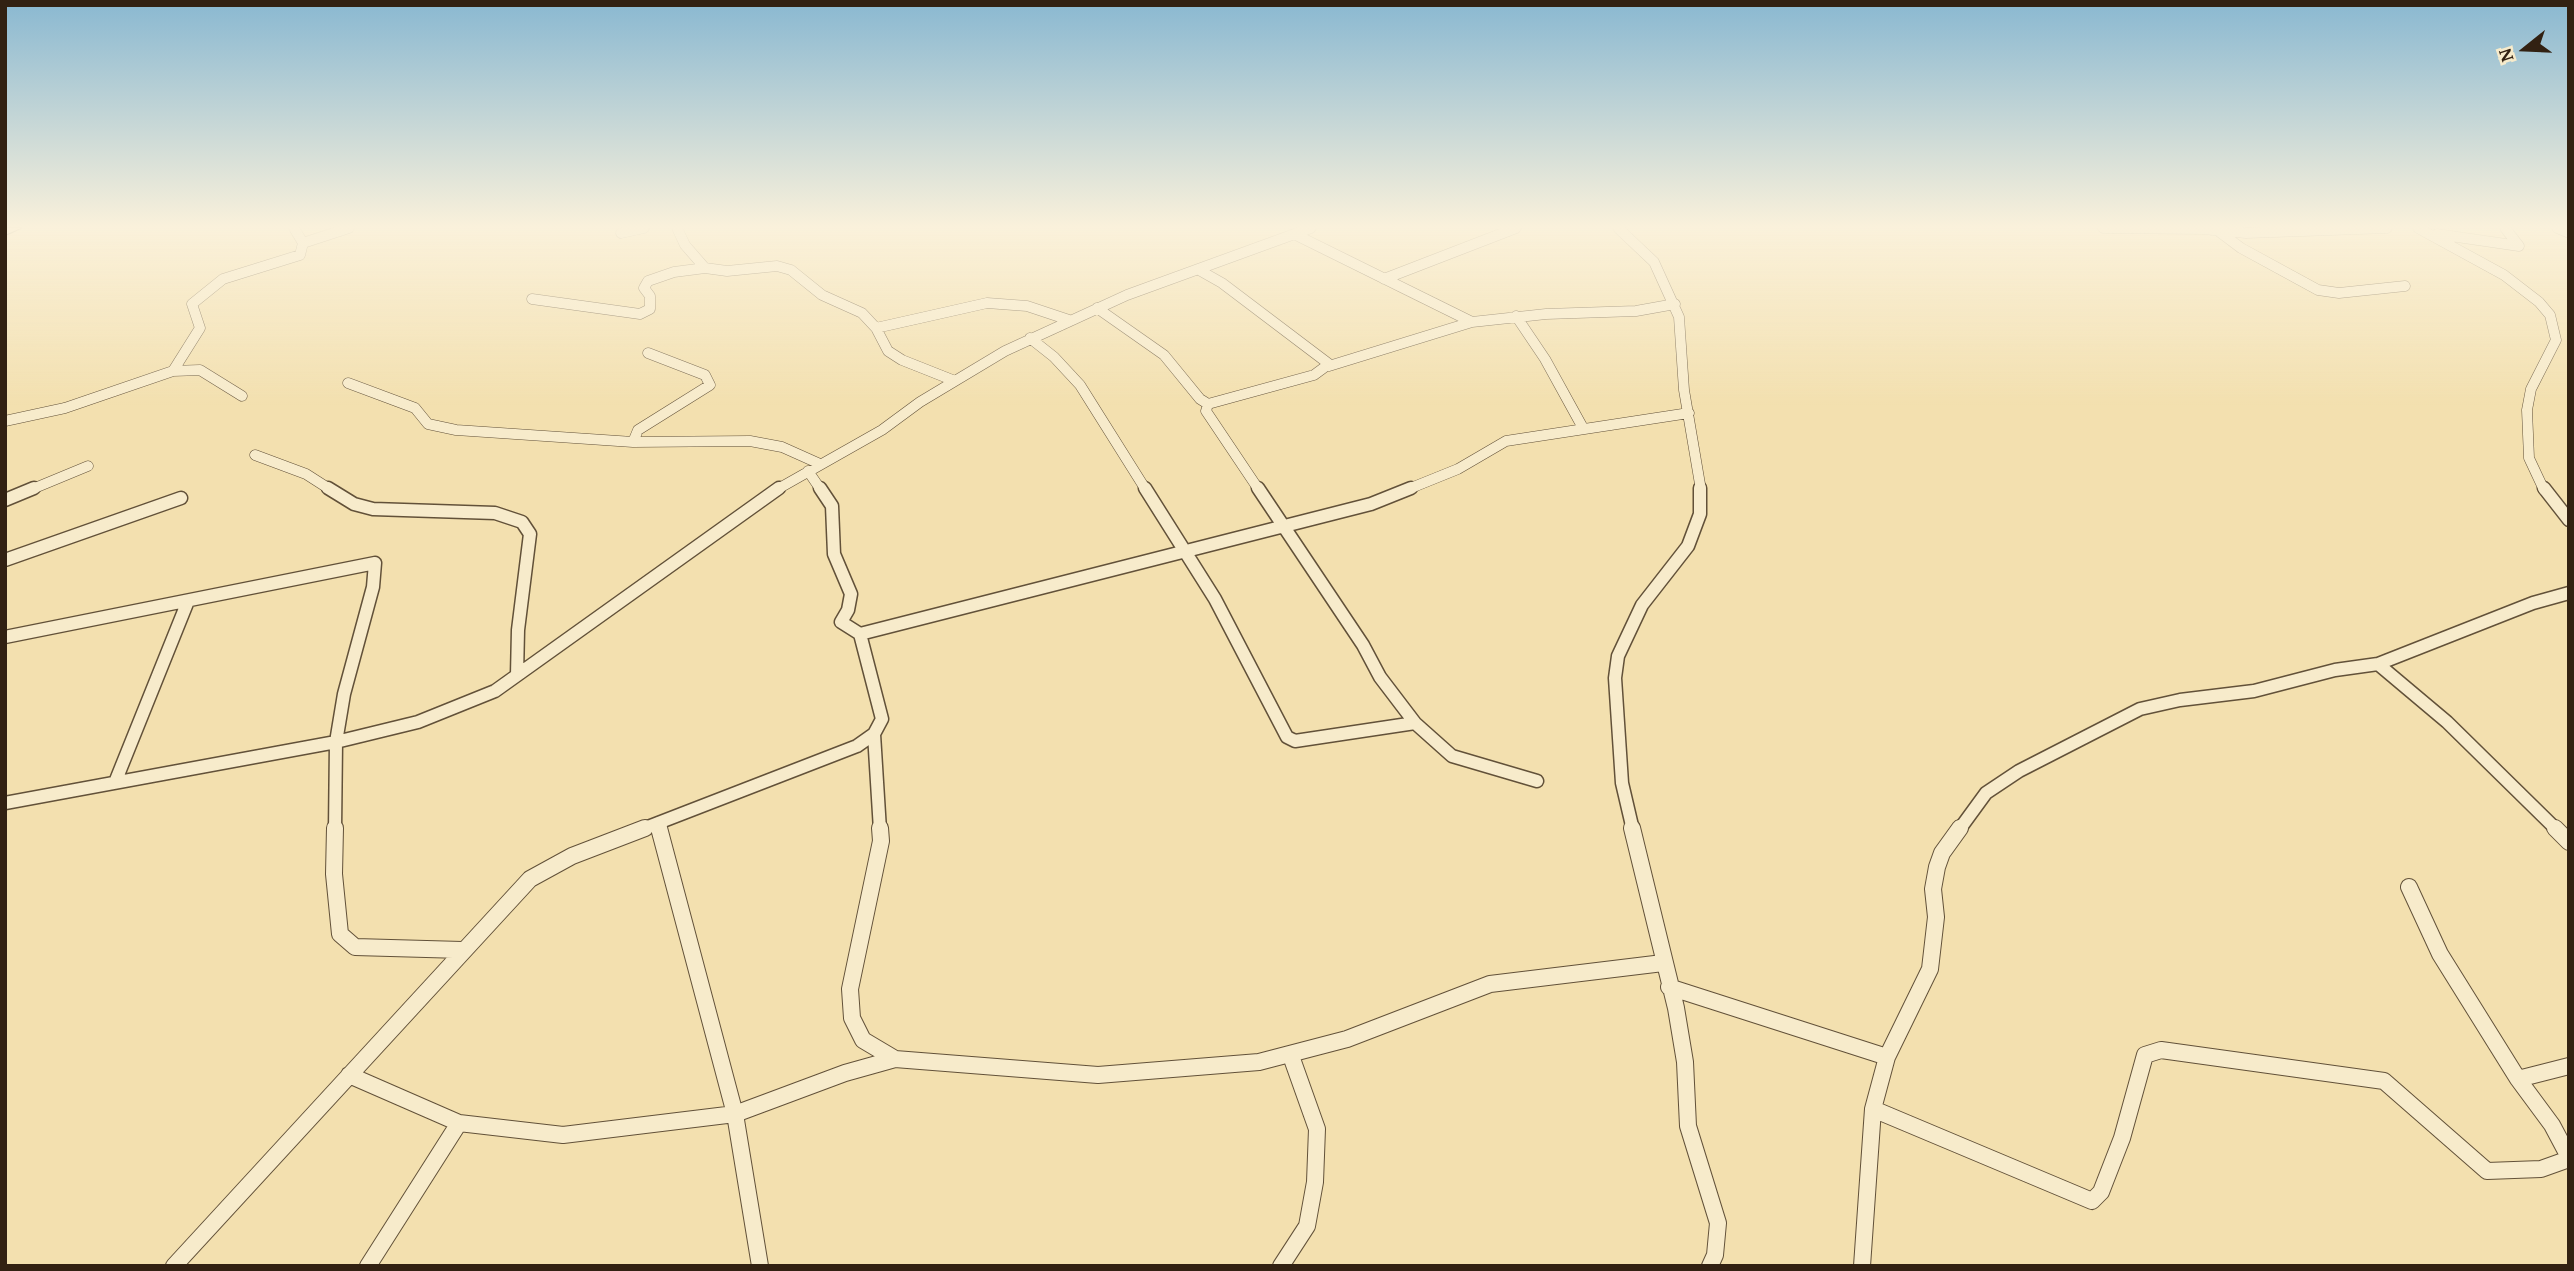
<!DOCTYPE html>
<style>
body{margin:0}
#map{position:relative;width:2574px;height:1271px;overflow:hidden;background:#f3e0af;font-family:"Gentium Book Plus",serif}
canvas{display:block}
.frame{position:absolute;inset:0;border:7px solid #322112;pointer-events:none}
.north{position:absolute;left:2490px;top:14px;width:70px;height:70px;-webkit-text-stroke:5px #f7ebcb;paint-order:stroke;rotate:252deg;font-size:19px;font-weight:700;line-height:28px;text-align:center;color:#322112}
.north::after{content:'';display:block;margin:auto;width:24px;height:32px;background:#322112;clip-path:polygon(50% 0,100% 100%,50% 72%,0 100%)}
</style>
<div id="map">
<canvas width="2574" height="1271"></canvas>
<div class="frame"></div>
<div class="north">N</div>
</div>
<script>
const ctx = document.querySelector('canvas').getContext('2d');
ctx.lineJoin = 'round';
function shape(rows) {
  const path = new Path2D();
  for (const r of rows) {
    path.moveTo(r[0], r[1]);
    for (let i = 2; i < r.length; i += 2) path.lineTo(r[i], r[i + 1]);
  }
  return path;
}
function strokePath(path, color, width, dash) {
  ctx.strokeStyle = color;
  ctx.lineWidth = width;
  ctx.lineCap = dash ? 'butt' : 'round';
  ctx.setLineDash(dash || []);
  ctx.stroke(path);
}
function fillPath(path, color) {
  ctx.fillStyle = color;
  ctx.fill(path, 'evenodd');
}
const streetFar2 = shape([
 [677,228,685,245,705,268,727,271,777,266,791,270,822,295,862,313,876,328,888,351,902,360,955,381],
 [1618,228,1654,262,1679,317,1684,390,1701,490],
 [2103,228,2203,229,2246,233,2387,228],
 [2418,228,2504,275,2539,302,2550,315,2556,340,2531,389,2527,410,2529,458,2544,490],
 [2557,228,2569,233],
 [2217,230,2241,248,2318,290,2339,293,2405,286],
 [621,233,644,228],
 [1294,234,1472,322],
 [2437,234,2519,246,2505,228],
 [303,243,349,228],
 [1199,270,1222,283,1329,364,1314,375,1208,404,1206,411,1259,490],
 [1384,279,1516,228],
 [532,299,640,314,650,309,650,296,644,288,648,281,674,272,705,268],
 [1097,308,1164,355,1200,399,1208,404],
 [1516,316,1545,359,1583,428],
 [876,328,987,303,1027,306,1069,320],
 [1030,338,1054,357,1080,385,1146,490],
 [1329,366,1472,322,1546,314,1636,311,1675,304],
 [173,371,200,328,192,304,223,279,300,255,303,243,294,228],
 [348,383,415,408,428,424,456,430,633,442,750,441,782,447,820,464],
 [5,421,65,408,173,371,200,370,242,396],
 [633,442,638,430,710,385,705,375,648,353],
 [255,455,306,474,331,490],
 [808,471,821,490],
 [30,490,88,466],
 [776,490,882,430,920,402,1005,351,1127,295,1311,228],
 [1406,490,1458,469,1506,441,1689,413]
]);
const streetFar1 = shape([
 [328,488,354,504,373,509,495,513,522,522,530,534,518,630,517,675],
 [1145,488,1215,599,1287,737,1295,741,1415,723],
 [1258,488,1363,645,1380,677,1415,723,1452,756,1537,781],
 [2544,488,2569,520],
 [5,500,34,488],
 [5,560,181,498],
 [860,634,1371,504,1411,488],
 [5,637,375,563,373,587,344,694,336,742,335,830],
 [2378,664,2447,722,2557,830],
 [874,734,880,830],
 [116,780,188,601],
 [5,803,336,742,418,722,495,691,779,488],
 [658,823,660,830],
 [640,830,857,746,874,734,882,719,860,634,841,622,848,610,851,594,834,554,832,506,820,488],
 [1633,830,1622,783,1615,678,1618,656,1642,605,1688,546,1700,514,1700,488],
 [1959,830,1986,793,2019,771,2140,709,2180,700,2254,691,2335,670,2378,664,2533,603,2569,593]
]);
const street = shape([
 [335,828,334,874,340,934,355,947,462,950],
 [659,828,735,1114,760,1266],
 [880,828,881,841,850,989,852,1018,863,1040,895,1059],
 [1632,828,1676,1008,1685,1062,1688,1126,1718,1223,1715,1255,1710,1266],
 [2555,828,2569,842],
 [2409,887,2440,954,2518,1079,2552,1125,2569,1157],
 [1669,987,1887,1057],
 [349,1075,459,1123,563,1135,735,1114,845,1073,895,1059,1098,1075,1259,1062,1347,1039,1490,984,1663,963],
 [2518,1079,2569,1066],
 [1873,1109,2092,1201,2101,1192,2122,1138,2145,1055,2161,1050,2384,1081,2487,1171,2541,1169,2569,1159],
 [174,1266,530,879,572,856,645,828],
 [368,1266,459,1123],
 [1281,1266,1307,1226,1315,1182,1317,1129,1291,1056],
 [1862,1266,1873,1109,1887,1057,1930,969,1936,917,1933,889,1937,867,1942,853,1960,828]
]);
const secondary = shape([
 [5,228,21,228,5,235,5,228]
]);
strokePath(streetFar2, '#625139', 11);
strokePath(streetFar1, '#625139', 15);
strokePath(street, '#625139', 18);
strokePath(secondary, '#322112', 2);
strokePath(streetFar2, '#f7ebcb', 10);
strokePath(streetFar1, '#f7ebcb', 12);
strokePath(street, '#f7ebcb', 16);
fillPath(secondary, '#f7ebcb');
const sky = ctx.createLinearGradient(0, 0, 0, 405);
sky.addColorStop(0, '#89b8d1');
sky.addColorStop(0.56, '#faf1db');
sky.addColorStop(1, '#faf1db00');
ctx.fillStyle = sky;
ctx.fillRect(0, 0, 2574, 405);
</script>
